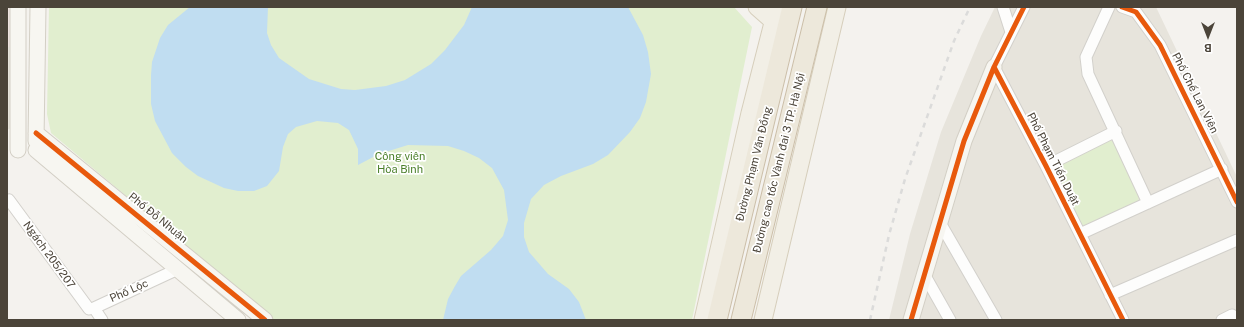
<!DOCTYPE html>
<meta charset="utf-8">
<style>
body{margin:0}
#map{position:relative;width:1244px;height:327px;overflow:hidden;background:#f4f2ee;font-family:"Public Sans",sans-serif}
canvas{display:block}
.frame{position:absolute;inset:0;border:8px solid #4b4439;pointer-events:none}
.north{position:absolute;left:1188px;top:16px;width:40px;height:40px;-webkit-text-stroke:3px #fff;paint-order:stroke;rotate:180deg;font-size:11px;font-weight:700;line-height:16px;text-align:center;color:#4b4439}
.north::after{content:'';display:block;margin:auto;width:14px;height:18px;background:#4b4439;clip-path:polygon(50% 0,100% 100%,50% 72%,0 100%)}
</style>
<div id="map">
<canvas width="1244" height="327"></canvas>
<div class="frame"></div>
<div class="north">B</div>
</div>
<script>
const ctx = document.querySelector('canvas').getContext('2d');
ctx.lineJoin = 'round';
function fillPath(path, color) {
  ctx.fillStyle = color;
  ctx.fill(path, 'evenodd');
}
function shape(rows) {
  const path = new Path2D();
  for (const r of rows) {
    path.moveTo(r[0], r[1]);
    for (let i = 2; i < r.length; i += 2) path.lineTo(r[i], r[i + 1]);
  }
  return path;
}
function strokePath(path, color, width, dash) {
  ctx.strokeStyle = color;
  ctx.lineWidth = width;
  ctx.lineCap = dash ? 'butt' : 'round';
  ctx.setLineDash(dash || []);
  ctx.stroke(path);
}
function drawText(font, color, halo, rows, align = 'center') {
  ctx.font = font + ' "Public Sans",sans-serif';
  ctx.lineWidth = 3.5;
  ctx.setLineDash([]);
  ctx.textBaseline = 'middle';
  ctx.strokeStyle = halo;
  ctx.fillStyle = color;
  for (const [text, x, y, turn = 0] of rows) {
    ctx.save();
    ctx.translate(x, y);
    ctx.rotate((+turn || 0) * Math.PI / 180);
    ctx.textAlign = isNaN(turn) ? turn : align;
    if (halo) ctx.strokeText(text, 0, 0);
    ctx.fillText(text, 0, 0);
    ctx.restore();
  }
}
const residential = shape([
 [7,7,10,7,11,128,7,130],
 [995,7,1156,7,1237,177,1237,320,889,320,910,234,941,132,981,36]
]);
const medical = shape([
 [7,7,10,7,10,47,7,47]
]);
const green = shape([
 [49,7,734,7,752,27,692,320,274,320,51,133,47,114],
 [1110,140,1116,143,1139,196,1138,201,1090,226,1083,225,1079,222,1056,175,1056,169,1058,164]
]);
const water = shape([
 [190,7,268,7,267,33,271,45,279,58,309,79,341,89,355,90,386,86,405,80,431,64,445,50,464,25,472,7,628,7,643,35,648,52,651,74,646,102,640,118,630,132,608,155,593,164,561,176,544,185,531,199,524,223,524,237,529,252,548,274,569,289,579,302,586,320,443,320,448,299,455,286,461,276,491,250,503,236,508,220,504,190,492,168,479,158,464,151,448,146,408,145,379,154,358,165,358,149,349,130,338,123,317,121,296,127,288,134,283,147,279,171,267,186,254,191,238,191,224,188,198,176,186,167,172,153,155,121,151,104,151,75,152,62,160,38,168,25]
]);
const street = shape([
 [1003,7,1011,32],
 [1024,7,994,67,1046,166,1123,320],
 [1109,7,1086,57,1088,74,1148,203],
 [1122,7,1136,12,1160,45,1237,202],
 [1046,166,1116,131],
 [7,201,9,200,89,309],
 [939,221,996,320],
 [1080,234,1222,169],
 [924,274,950,320],
 [1110,295,1237,240],
 [102,320,94,308,178,269],
 [1222,320,1232,315]
]);
const secondary = shape([
 [36,133,265,320],
 [36,141,38,7],
 [18,150,18,7],
 [36,150,238,320],
 [911,320,964,141,994,67]
]);
const primary = shape([
 [757,7,774,22],
 [703,320,750,113,777,7],
 [763,320,837,7]
]);
const highway = shape([
 [717,320,792,7],
 [741,320,817,7]
]);
const rail = shape([
 [870,320,889,235,905,179,954,41,970,7]
]);
const cycleway = shape([
 [1024,7,994,67,1046,166,1123,320],
 [1122,7,1136,12,1160,45,1237,202],
 [36,133,265,320],
 [911,320,964,141,994,67]
]);
const streetNames = [
 ["Phố Chế Lan Viên",1195,93,63],
 ["Phố Phạm Tiến Duật",1053,159,63],
 ["Đường cao tốc Vành đai 3 TP. Hà Nội",779,163,-76],
 ["Đường Phạm Văn Đồng",754,164,-76],
 ["Phố Đỗ Nhuận",158,218,39],
 ["Ngách 205/207",49,255,54],
 ["Phố Lộc",129,291,-24]
];
const parkNames = [
 ["Công viên",400,157],
 ["Hòa Bình",400,170]
];
fillPath(residential, '#e7e4dc');
fillPath(medical, '#eee3df');
fillPath(green, '#e1eecf');
fillPath(water, '#c0ddf1');
strokePath(street, '#d2d0cb', 13);
strokePath(secondary, '#d3cfc5', 17);
strokePath(primary, '#d6cebb', 19);
strokePath(highway, '#ccbfa9', 21);
strokePath(street, '#fdfdfc', 11);
strokePath(secondary, '#f7f6f1', 15);
strokePath(primary, '#f2efe6', 17);
strokePath(highway, '#ede8db', 19);
strokePath(rail, '#dbdbda', 2.5, [5, 5]);
strokePath(cycleway, '#e8590c', 5);
drawText('11px', '#4b4439', '#fff', streetNames);
drawText('11px', '#4a7f2a', '#fff', parkNames);
</script>
